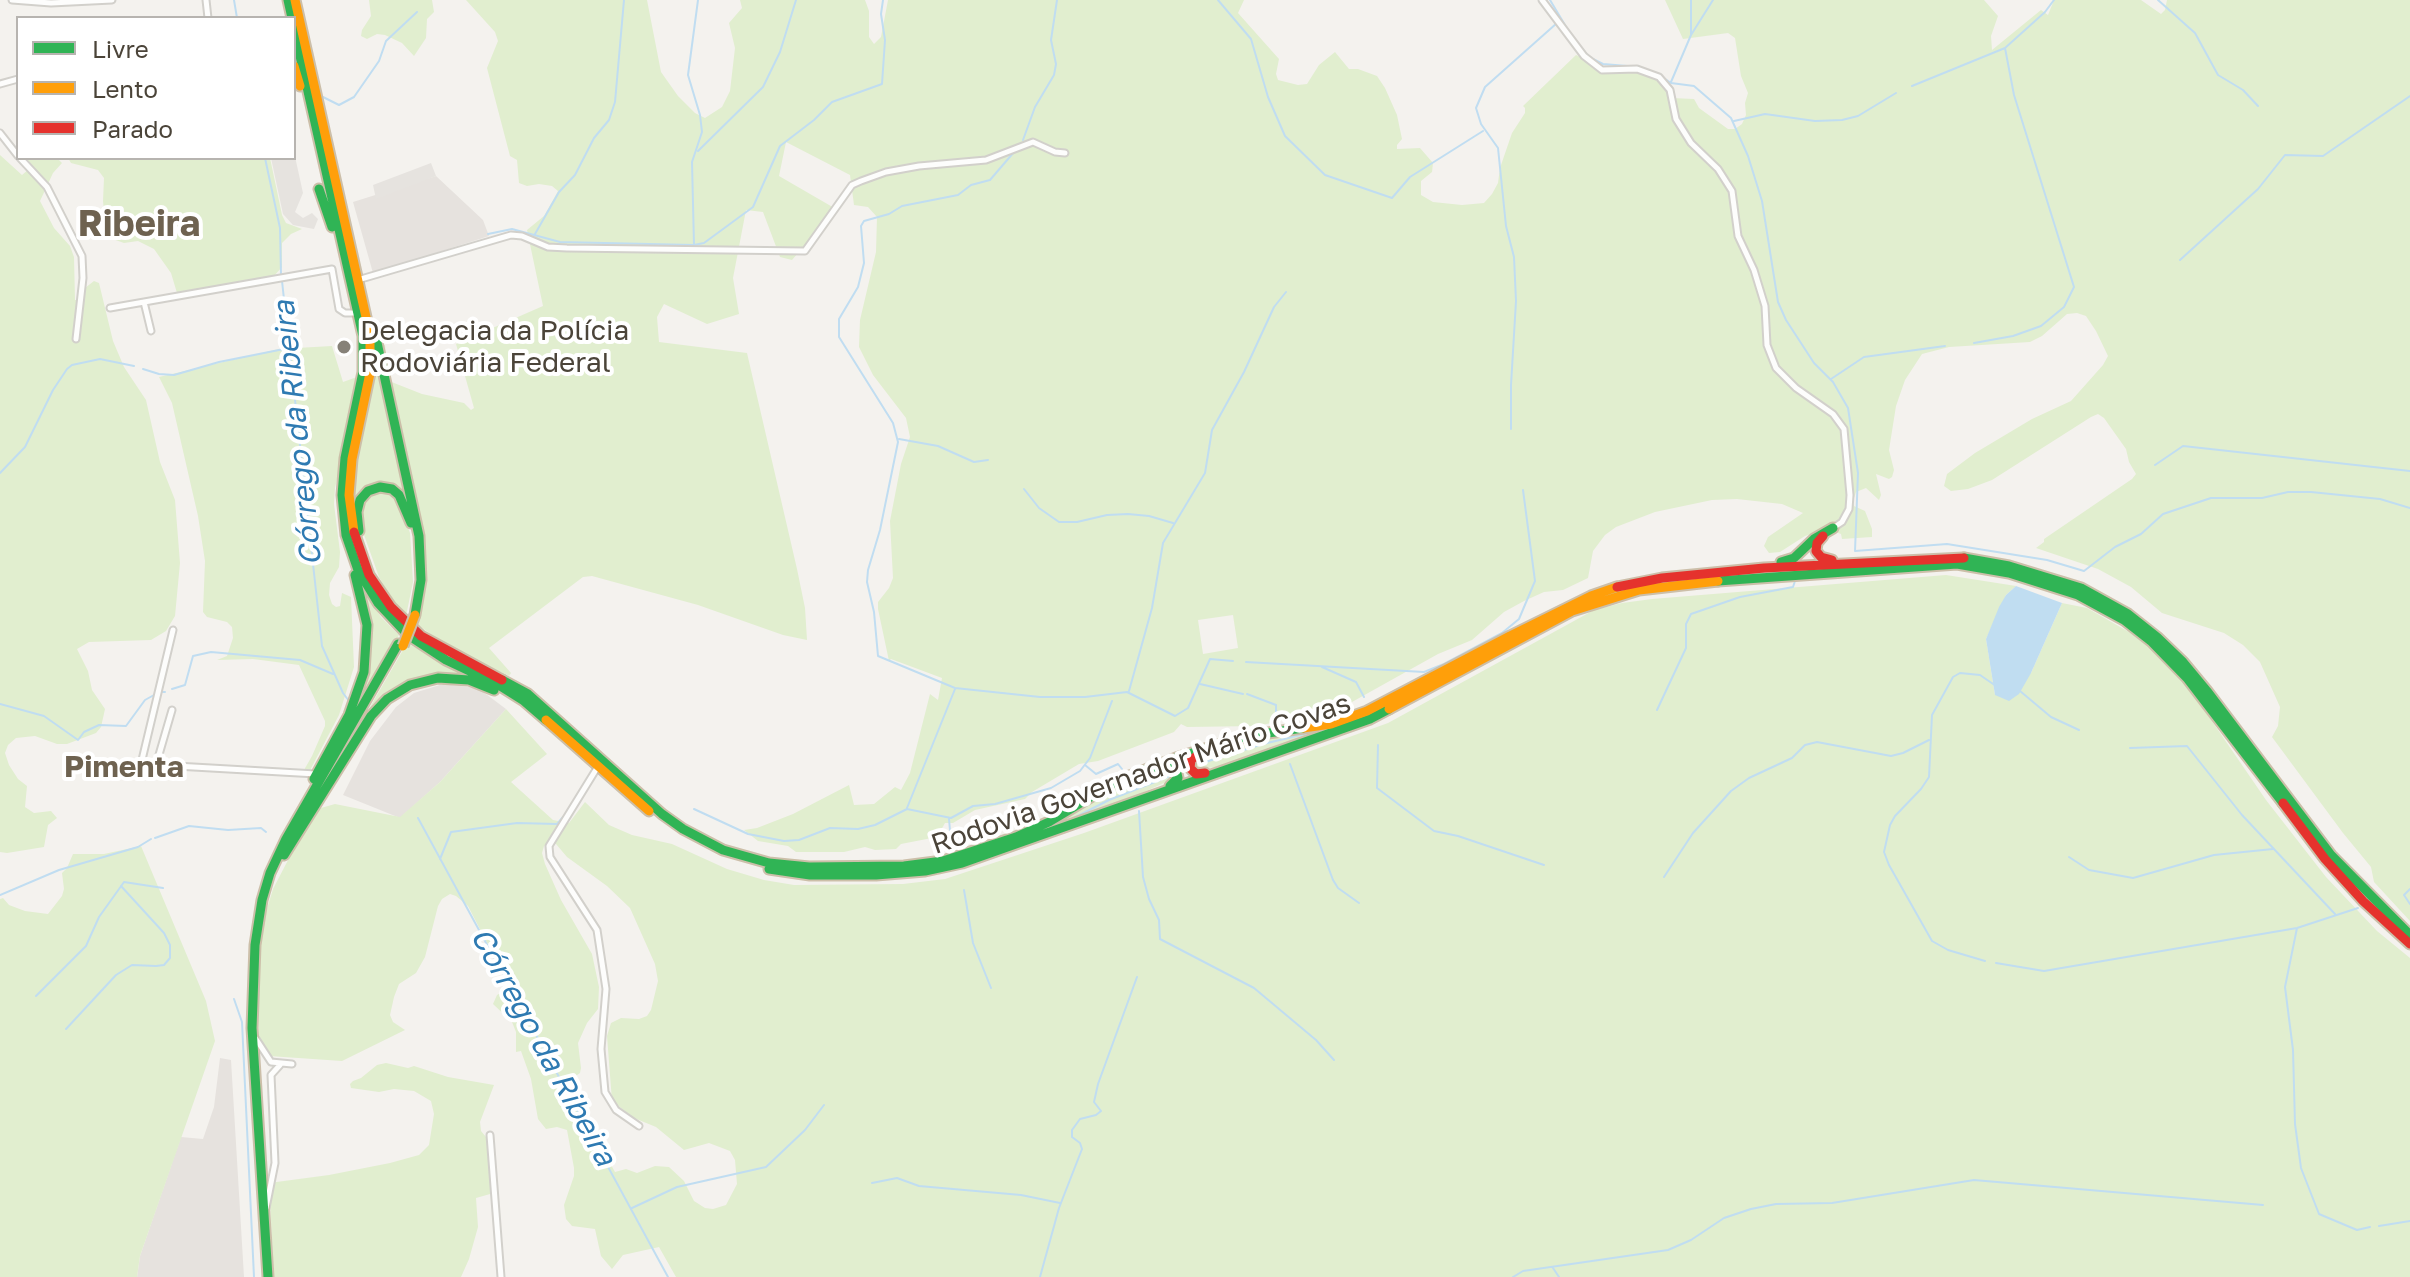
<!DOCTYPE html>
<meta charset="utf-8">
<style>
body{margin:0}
#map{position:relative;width:2410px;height:1277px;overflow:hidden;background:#f4f2ee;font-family:"Golos Text",sans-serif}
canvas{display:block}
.legend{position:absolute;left:16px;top:16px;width:280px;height:144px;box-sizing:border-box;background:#fff;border:2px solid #b7b4b0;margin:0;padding:10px 14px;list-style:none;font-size:24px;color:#4b4439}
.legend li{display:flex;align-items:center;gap:16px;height:40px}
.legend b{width:40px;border:2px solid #b7b4b0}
</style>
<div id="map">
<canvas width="2410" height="1277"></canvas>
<ul class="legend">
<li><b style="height:10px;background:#30b455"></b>Livre</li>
<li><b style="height:10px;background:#ff9f0a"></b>Lento</li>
<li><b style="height:10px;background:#e5322d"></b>Parado</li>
</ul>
</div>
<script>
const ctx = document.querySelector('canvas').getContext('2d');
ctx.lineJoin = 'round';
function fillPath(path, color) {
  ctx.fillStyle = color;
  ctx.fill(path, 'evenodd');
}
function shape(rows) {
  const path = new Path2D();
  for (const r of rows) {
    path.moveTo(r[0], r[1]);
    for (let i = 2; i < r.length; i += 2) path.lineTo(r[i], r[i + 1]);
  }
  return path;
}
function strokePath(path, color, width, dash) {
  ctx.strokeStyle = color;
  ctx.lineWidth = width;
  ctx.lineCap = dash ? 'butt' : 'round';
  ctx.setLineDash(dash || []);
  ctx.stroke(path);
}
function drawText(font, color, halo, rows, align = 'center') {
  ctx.font = font + ' "Golos Text",sans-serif';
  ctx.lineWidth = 8;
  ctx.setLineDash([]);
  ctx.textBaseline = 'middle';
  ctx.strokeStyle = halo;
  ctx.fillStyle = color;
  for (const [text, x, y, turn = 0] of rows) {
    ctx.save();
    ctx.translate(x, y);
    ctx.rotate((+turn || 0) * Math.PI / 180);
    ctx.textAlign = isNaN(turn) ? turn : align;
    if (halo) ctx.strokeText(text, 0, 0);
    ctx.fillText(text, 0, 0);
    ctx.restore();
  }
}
const industrial = shape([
 [436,176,483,220,489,236,373,273,353,202],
 [443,684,469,687,482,691,506,709,440,782,400,818,343,795,370,741,396,707,414,693],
 [220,1058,231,1060,244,1277,137,1277,140,1256,181,1137,203,1139,214,1107]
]);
const green = shape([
 [369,0,432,0,434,12,427,19,426,38,414,56,402,43,385,35,377,34,367,39,361,36,362,30,371,16],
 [466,0,647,0,661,72,678,96,695,113,705,118,722,107,730,91,735,48,729,23,742,8,740,0,865,0,869,11,869,37,874,44,881,37,888,0,1244,0,1238,13,1279,59,1276,74,1278,80,1298,85,1307,84,1319,65,1335,52,1349,69,1358,69,1377,76,1385,88,1397,115,1402,139,1397,145,1397,149,1420,148,1433,163,1432,172,1421,181,1421,195,1433,202,1462,205,1484,203,1492,194,1498,183,1500,168,1512,133,1525,113,1525,108,1523,106,1576,55,1610,70,1630,71,1653,78,1667,88,1672,98,1694,99,1699,108,1728,129,1735,129,1742,124,1746,115,1745,103,1748,93,1741,76,1735,38,1728,33,1683,39,1665,0,1984,0,1998,16,1991,36,1992,50,2041,10,2048,15,2054,0,2141,0,2161,14,2165,10,2167,0,2410,0,2410,921,2374,882,2371,867,2343,833,2272,737,2278,726,2280,707,2260,662,2243,645,2224,633,2162,613,2131,587,2098,569,2036,548,2044,542,2044,539,2132,479,2136,474,2129,462,2126,449,2104,418,2098,414,2091,417,1992,480,1968,489,1951,491,1944,486,1947,474,1975,453,2032,419,2071,401,2103,365,2108,356,2096,331,2086,316,2077,313,2067,314,2042,336,2030,342,1949,347,1922,354,1905,380,1896,406,1889,450,1894,470,1892,477,1889,479,1876,474,1881,495,1879,500,1866,488,1856,492,1853,501,1854,506,1865,511,1872,529,1872,537,1842,539,1841,534,1828,529,1805,536,1780,552,1769,553,1764,546,1768,537,1803,513,1782,504,1737,499,1712,500,1655,512,1616,527,1605,535,1593,551,1588,578,1563,590,1544,592,1524,601,1504,612,1472,640,1438,654,1352,702,1332,710,1257,726,1187,727,1181,724,1174,732,1098,761,1079,764,1032,792,1025,799,975,810,953,823,945,823,937,837,901,844,896,849,875,850,865,847,844,852,796,852,788,846,758,841,744,830,757,828,793,814,849,785,854,805,874,804,895,787,901,790,910,773,930,694,938,700,942,678,891,659,889,661,878,609,878,602,889,588,893,578,890,521,901,464,910,437,906,418,873,375,859,347,860,320,876,252,877,217,868,207,854,205,850,175,786,142,779,176,836,209,792,260,780,257,763,212,746,210,733,278,739,314,707,324,664,304,657,317,659,342,747,353,797,569,805,608,807,640,783,635,698,605,592,576,583,577,489,648,511,673,509,676,451,648,415,623,425,567,380,346,385,345,389,381,422,394,464,403,471,410,474,408,456,344,543,306,527,230,544,216,558,191,552,186,539,184,527,186,519,183,517,160,510,156,487,68,498,41,495,32],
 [1233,615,1238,648,1203,654,1198,620],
 [0,155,22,175,29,169,20,158,57,158,62,163,53,173,40,201,54,228,70,246,74,257,75,300,79,300,85,288,94,281,99,283,113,341,124,367,146,400,160,462,175,500,180,563,175,616,166,631,151,640,89,642,77,649,88,671,92,690,105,709,101,727,96,733,67,744,57,744,35,736,16,738,8,745,5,753,9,765,18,779,27,786,25,807,34,813,51,811,57,818,48,825,44,847,7,853,0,852],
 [68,158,270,158,282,215,286,223,302,229,291,234,282,243,282,267,274,276,177,293,171,273,154,249,138,241,124,243,107,237,103,201,104,178,98,170,71,163],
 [332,346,343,382,357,377,358,387,335,488,334,504,340,552,339,567,330,583,329,595,332,604,336,607,340,606,342,593,351,597,354,667,339,715,307,776,298,773,304,770,312,756,325,726,325,721,299,665,253,659,217,660,227,656,233,638,232,627,227,622,207,617,203,612,205,561,198,516,172,403,159,377,279,349],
 [376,358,410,506,399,489,383,482,367,486,354,502,358,455,373,386],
 [379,492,393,495,399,501,410,533,413,582,406,616,391,598,379,577,363,532,362,508,367,499],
 [1946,575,2016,586,2006,595,1986,639,1995,695,2031,673,2062,603,2087,608,2150,644,2181,676,2266,800,2326,877,2377,931,2410,958,2410,1277,676,1277,659,1247,623,1255,612,1269,601,1256,595,1229,572,1226,566,1219,564,1205,574,1176,574,1168,567,1130,557,1127,546,1129,538,1119,531,1079,521,1051,516,1052,516,1032,512,1022,493,1004,497,995,502,992,512,993,506,976,500,968,468,906,456,896,450,894,442,899,438,906,425,957,416,973,399,984,394,997,390,1015,393,1022,405,1030,342,1061,269,1056,259,1040,257,985,262,925,273,889,314,810,335,804,400,817,440,782,506,709,547,754,511,782,553,820,569,823,585,802,609,825,632,835,672,844,727,869,764,880,794,885,903,884,945,879,1084,833,1388,723,1594,610,1622,603,1652,599],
 [549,843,556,844,567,857,607,886,630,908,655,964,658,981,651,1010,647,1016,639,1019,621,1018,611,1023,607,1036,612,1101,634,1118,656,1127,684,1150,709,1143,730,1151,735,1160,737,1184,726,1205,713,1209,705,1208,694,1201,684,1181,669,1167,655,1166,637,1173,626,1169,615,1172,569,1090,570,1080,580,1073,581,1068,578,1043,587,1023,598,1009,599,987,592,954,561,900,545,864,542,853,544,846],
 [363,590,381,617,399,635,327,763,365,675],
 [407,643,463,674,462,676,396,690,336,766],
 [1337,727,1216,767,1198,769,1194,765,1205,754,1247,741],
 [1161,771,1170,771,1173,779,1097,813,1048,828,1101,796,1146,775],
 [141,846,206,1001,215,1041,140,1256,137,1277,0,1277,0,899,3,898,9,905,25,911,48,914,62,896,64,889,62,873,67,868,73,854,104,854],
 [386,1063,408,1068,414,1066,448,1077,494,1085,480,1122,481,1131,486,1137,497,1192,476,1198,478,1227,469,1259,461,1277,274,1277,269,1183,329,1175,390,1163,419,1155,429,1145,434,1114,431,1101,414,1091,394,1089,379,1092,351,1088,350,1084,353,1081,361,1078,377,1065]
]);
const parking = shape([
 [294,152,303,193,295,212,303,218,312,213,318,219,314,229,293,225,283,214,271,158,294,158],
 [431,163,436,176,376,199,373,185]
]);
const water = shape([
 [2016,586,2062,603,2031,673,2019,694,2009,701,1995,695,1986,639,1999,607,2006,595]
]);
const stream = shape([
 [234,0,237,18],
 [1218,0,1251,39,1268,97,1285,136,1325,175,1392,198,1410,177,1483,131],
 [1550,0,1568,30],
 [1691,0,1691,35],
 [2158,0,2195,33,2218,75,2243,90,2258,106],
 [1579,45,1589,57,1603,64,1639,67,1658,74,1671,83,1694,86,1731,118,1748,156,1762,201,1778,302,1786,320,1814,363,1833,382,1848,408,1858,473,1855,551,1947,544,2047,560,2084,571,2115,547,2141,534,2163,514,2211,498,2262,498,2288,492,2311,492,2380,499,2410,508],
 [1671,82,1691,35,1713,0],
 [1912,86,2005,48,2045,12,2054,0],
 [319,95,339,105,354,97,379,61,386,41,417,12],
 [1734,121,1765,114,1815,121,1842,120,1858,116,1896,93],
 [1023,140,1035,107,1054,75,1056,64,1051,40,1057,0],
 [698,151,763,87,780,52,796,0],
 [1014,152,990,180,971,185,958,195,902,206,889,214,864,221,861,226,864,263,858,287,839,319,839,337,893,423,898,442,880,530,868,570,867,582,874,612,878,656,955,688,1040,697,1085,697,1127,692,1175,716,1188,708,1210,659,1233,661],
 [265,158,280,228,281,275],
 [488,234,512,229,560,242,694,245,704,243,753,207,780,146,814,120,832,102,882,84,885,40,881,14,883,0],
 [535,234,559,192,575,175,594,138,609,120,615,102,624,0],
 [694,245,692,162,702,132,700,115,688,75,698,0],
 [2180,260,2258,189,2285,155,2323,156,2410,96],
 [282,281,322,646,343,693,349,701],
 [1974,343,2013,336,2041,326,2064,307,2074,287,2014,95,2005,48],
 [143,369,159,374,174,375,219,362,289,348],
 [1831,379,1864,357,1945,346],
 [1511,429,1511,385,1516,301,1514,257,1506,226,1498,148,1481,124,1476,108,1485,87,1557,23],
 [899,439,938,446,974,462,988,460],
 [2155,465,2183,446,2410,471],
 [0,473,25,447,53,390,67,369,72,365,100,359,134,366],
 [1024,489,1039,508,1059,522,1077,522,1107,515,1128,514,1149,516,1173,523],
 [1246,662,1424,672,1444,664,1502,633,1519,619,1535,581,1523,490],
 [1322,667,1356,682,1364,697],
 [1200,684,1243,694],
 [172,689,185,685,193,656,211,652,300,660,333,674],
 [1129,691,1152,608,1163,543,1205,473,1212,430,1244,372,1274,307,1286,292],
 [2020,691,2051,717,2079,730],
 [162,692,165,692],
 [1247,694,1276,705,1276,722],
 [0,704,44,716,78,740,84,732,99,725,126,726,145,700,154,695],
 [1657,710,1686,648,1686,624,1691,614,1740,597,1793,587,1795,581],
 [1378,745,1377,788,1434,831,1458,836,1544,865],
 [2130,748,2187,746,2242,815,2335,914],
 [1199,764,1263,744,1322,730],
 [1290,764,1333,880,1338,888,1359,903],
 [1085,765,1096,774,1118,764,1122,769],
 [907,808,955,689],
 [694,809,748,834,784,841,799,840,830,828,858,829,875,825,907,809,951,818,973,806,995,804,1051,788,1080,771,1090,758,1112,701],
 [1139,811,1143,877,1149,899,1159,920,1160,939,1254,988,1316,1040,1334,1060],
 [418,818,668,1277],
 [949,819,951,842],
 [1064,823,1109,800,1170,776],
 [155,838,189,826,228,830,261,828,266,832],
 [2069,857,2089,870,2133,878,2214,855,2273,849],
 [440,859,451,832,517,823,557,824,563,817],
 [1664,877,1693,833,1731,791,1749,778,1792,758,1805,745,1817,742,1891,756,1903,753,1929,740],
 [2410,889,2404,895,2410,904],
 [964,890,973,943,991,988],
 [0,895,59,870,138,847,151,839],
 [2297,928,2285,987,2293,1050,2295,1124,2301,1168,2319,1214,2357,1230,2370,1227],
 [1985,961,1948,950,1932,941,1889,865,1884,852,1890,825,1895,816,1921,789,1929,777,1932,715,1953,677,1960,673,1980,675,1996,686],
 [1996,963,2044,971,2297,928,2358,908],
 [36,996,86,946,99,917,124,882,163,888],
 [234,999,242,1022,254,1277],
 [66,1029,116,975,132,965,156,966,164,965,170,958,170,945,164,933,121,886],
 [872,1183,897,1178,919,1186,1021,1195,1060,1203],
 [632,1208,677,1187,766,1167,805,1130,824,1105],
 [2379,1226,2410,1221],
 [1553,1268,1559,1277],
 [1040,1277,1059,1208,1082,1149,1080,1143,1072,1137,1072,1130,1080,1119,1096,1115,1101,1111,1094,1102,1098,1084,1137,977],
 [1513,1277,1523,1271,1668,1250,1691,1240,1724,1218,1751,1209,1776,1204,1832,1203,1974,1180,2263,1205]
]);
const street = shape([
 [12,0,51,3,112,0],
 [206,0,208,18],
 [1542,0,1584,56,1602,70,1637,69,1659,77,1670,90,1676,119,1691,143,1718,169,1732,191,1738,236,1754,270,1765,306,1767,345,1776,368,1796,388,1833,414,1844,429,1850,495,1849,509,1842,522,1833,528],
 [0,84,18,79],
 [0,133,18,156],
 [20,158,47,187,82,256,83,278,76,339],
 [361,279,511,235,522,236,548,247,567,248,805,251,852,185,861,181,886,172,919,166,986,160,1033,142,1055,152,1065,153],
 [144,302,151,331],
 [110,308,332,269,339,309,345,313,356,313],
 [173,630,141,764,316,774],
 [156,765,172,710],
 [597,768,549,846,550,857,597,930,606,989,601,1049,605,1092,616,1110,639,1126],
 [256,1039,271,1062,292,1064],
 [490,1135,501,1277],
 [266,1208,275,1163,271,1075,280,1065]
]);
const fast = shape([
 [288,0,292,18],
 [294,29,363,336,363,372,345,458,342,495,346,535,358,570,378,603,408,635,446,660,497,684,524,701,546,720],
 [319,189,332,227],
 [376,338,419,536,421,580,415,615],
 [359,531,357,512,360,500,368,491,380,487,392,489,399,495,411,523],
 [1964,558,2009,566,2081,588,2128,614,2157,637,2183,662,2207,691,2331,855,2410,935],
 [1781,562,1794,558,1814,539,1833,528],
 [1718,581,1957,564,2009,573,2078,595,2124,620,2152,642,2187,678,2283,803],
 [502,680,528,694,662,814,683,829,723,850,769,863,809,867,904,866,943,861,1016,837,1049,822,1119,780,1176,758,1247,736,1303,728],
 [1157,768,1176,769,1178,778,1170,786],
 [314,779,349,715,364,672,367,625,355,575],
 [284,855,371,716,387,699,410,685,438,678,469,680,494,690],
 [769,869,810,875,876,875,925,871,962,863,1370,719,1389,709],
 [268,1277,252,1028,255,945,262,900,270,873,286,839,398,644]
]);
const slow = shape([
 [295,0,370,335,370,373,352,459,349,495,354,532],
 [294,66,300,86],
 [1389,709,1572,611,1639,590,1718,581],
 [546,720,649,811],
 [1303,728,1331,724,1367,711,1510,636,1591,596,1617,587]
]);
const jam = shape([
 [354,532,369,575,391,607,421,636,502,680],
 [1823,536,1817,543,1816,551,1821,557,1832,560],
 [1617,587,1662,578,1764,568,1964,558],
 [1199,754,1191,760,1190,768,1196,774,1205,773],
 [2283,803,2325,859,2363,901,2410,944]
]);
const slowBridge = shape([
 [403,646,415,615]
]);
const markers = [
 [344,347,8,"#868178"]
];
const poiNames = [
 ["Delegacia da Polícia",360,331],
 ["Rodoviária Federal",360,363]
];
const streetNames = [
 ["Rodovia Governador Mário Covas",1141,774,-19]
];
const waterNames = [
 ["Córrego da Ribeira",298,433,-96],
 ["Córrego da Ribeira",543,1047,61]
];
const neighbourhoodNames = [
 ["Pimenta",124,767]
];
const districtNames = [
 ["Ribeira",139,225]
];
fillPath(industrial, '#e6e2de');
fillPath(green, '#e1eecf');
fillPath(parking, '#e6e3df');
fillPath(water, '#c0ddf1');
strokePath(stream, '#c0ddf1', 2);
strokePath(street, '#d2d0cb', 9);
strokePath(fast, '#ccbfa9', 13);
strokePath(slow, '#ccbfa9', 13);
strokePath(jam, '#ccbfa9', 13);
strokePath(street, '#fdfdfc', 5);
strokePath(fast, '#30b455', 9);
strokePath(slow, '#ff9f0a', 9);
strokePath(jam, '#e5322d', 9);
strokePath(slowBridge, '#ccbfa9', 13, []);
strokePath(slowBridge, '#ff9f0a', 9);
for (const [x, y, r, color] of markers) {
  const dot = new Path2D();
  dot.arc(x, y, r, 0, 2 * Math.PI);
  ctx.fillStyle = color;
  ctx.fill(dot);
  strokePath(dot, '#fff', 3);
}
drawText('28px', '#4b4439', '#fff', poiNames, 'left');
drawText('28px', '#4b4439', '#fff', streetNames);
drawText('italic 30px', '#2e7ab2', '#fff', waterNames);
drawText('bold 30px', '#6e6250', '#fff', neighbourhoodNames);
drawText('bold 36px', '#6e6250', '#fff', districtNames);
</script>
